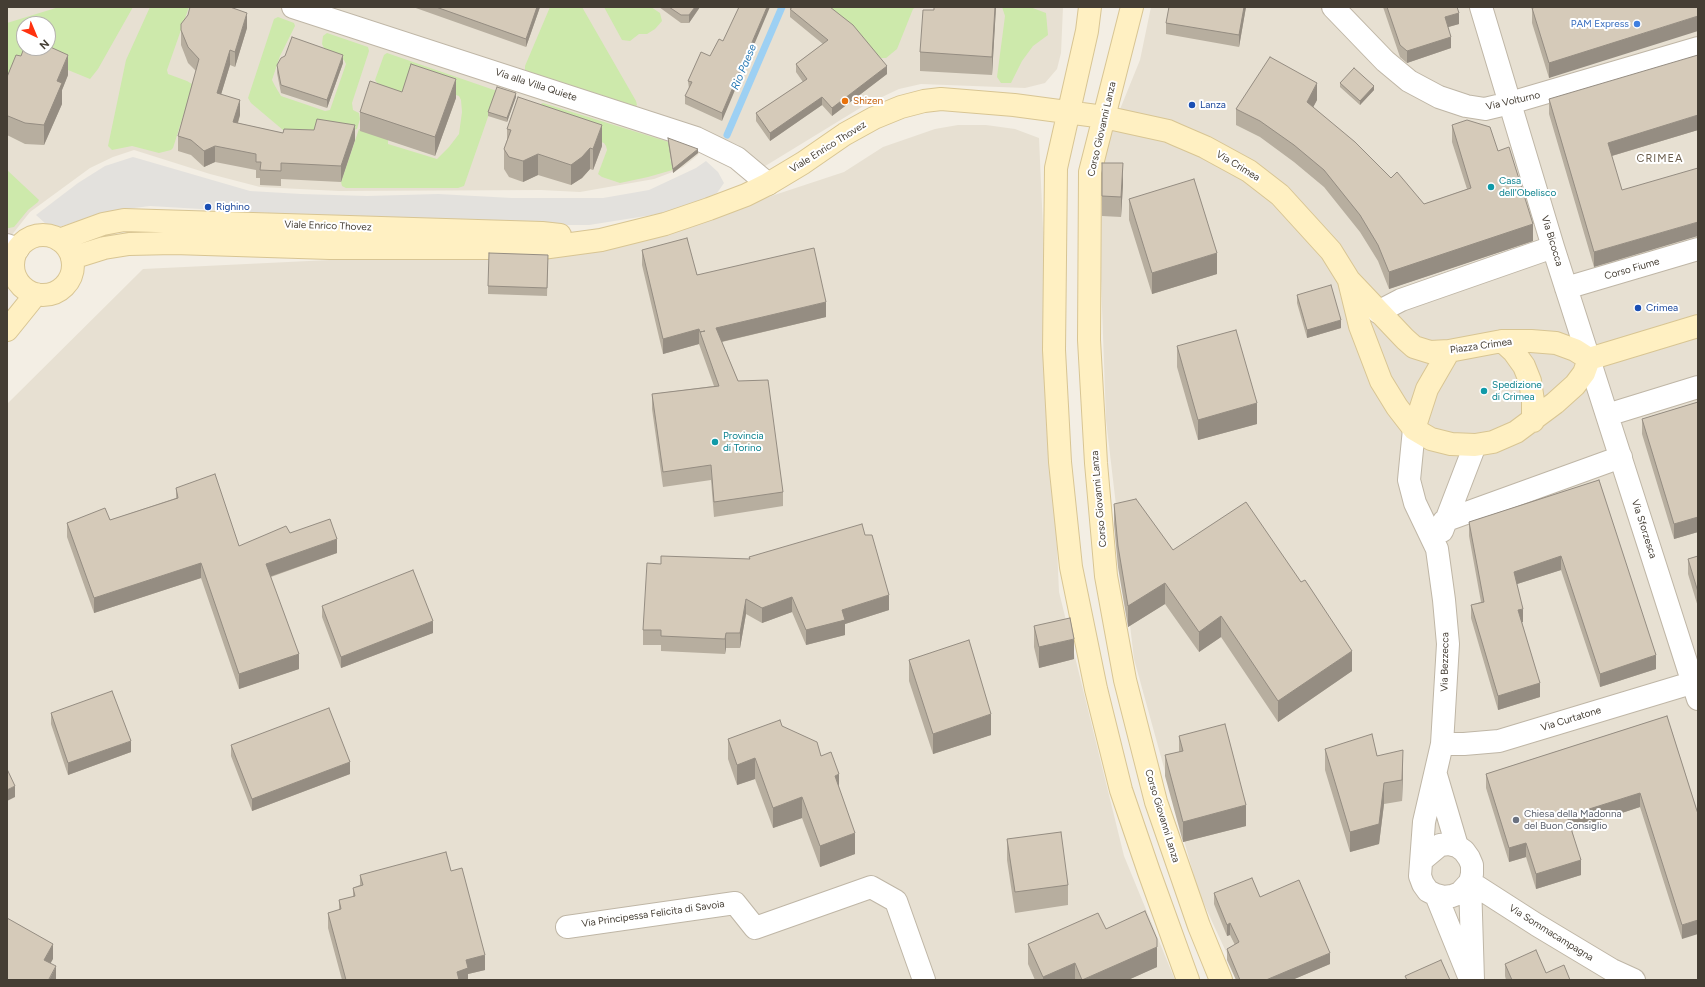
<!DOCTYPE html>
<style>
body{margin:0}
#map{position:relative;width:1705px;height:987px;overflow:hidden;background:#f3eee4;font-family:Figtree,sans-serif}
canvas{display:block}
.frame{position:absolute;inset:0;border:8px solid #453e34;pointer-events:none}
.north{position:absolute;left:16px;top:16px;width:40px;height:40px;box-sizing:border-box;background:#fff;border:1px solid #b5b2ae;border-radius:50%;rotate:136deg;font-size:11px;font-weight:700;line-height:16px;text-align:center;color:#453e34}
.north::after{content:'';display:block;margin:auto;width:14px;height:18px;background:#ff320f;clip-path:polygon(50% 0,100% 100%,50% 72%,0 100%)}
</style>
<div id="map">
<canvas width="1705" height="987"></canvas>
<div class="frame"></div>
<div class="north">N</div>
</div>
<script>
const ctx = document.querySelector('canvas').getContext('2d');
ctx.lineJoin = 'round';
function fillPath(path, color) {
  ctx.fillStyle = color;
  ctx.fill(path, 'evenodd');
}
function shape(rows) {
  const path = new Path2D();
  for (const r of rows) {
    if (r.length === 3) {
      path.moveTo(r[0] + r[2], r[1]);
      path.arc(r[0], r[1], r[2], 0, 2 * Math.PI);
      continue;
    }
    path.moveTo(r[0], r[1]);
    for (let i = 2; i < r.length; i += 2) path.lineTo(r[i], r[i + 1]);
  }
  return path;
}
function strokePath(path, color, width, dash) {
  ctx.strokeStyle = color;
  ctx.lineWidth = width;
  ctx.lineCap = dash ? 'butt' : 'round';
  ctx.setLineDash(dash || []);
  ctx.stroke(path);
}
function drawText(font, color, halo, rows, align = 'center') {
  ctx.font = font + ' Figtree,sans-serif';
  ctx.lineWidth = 4;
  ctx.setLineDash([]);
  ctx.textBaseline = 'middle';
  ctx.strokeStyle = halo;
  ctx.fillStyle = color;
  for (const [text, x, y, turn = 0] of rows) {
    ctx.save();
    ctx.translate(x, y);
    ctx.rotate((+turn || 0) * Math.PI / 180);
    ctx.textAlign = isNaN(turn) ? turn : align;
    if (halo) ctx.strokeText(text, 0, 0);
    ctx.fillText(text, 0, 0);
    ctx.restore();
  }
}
const residential = shape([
 [7,7,1063,7,1061,53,1057,69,1045,83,1025,88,921,84,899,89,865,105,762,168,752,160,738,145,710,133,707,136,698,155,683,167,670,173,654,179,580,192,541,190,339,191,260,187,210,174,134,150,113,157,90,168,30,212,7,241],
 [24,24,48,24,48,48,24,48],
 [1151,7,1698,7,1698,980,1239,980,1198,891,1134,659,1106,420,1097,166,1140,60],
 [958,125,986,125,1015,129,1039,138,1059,592,1124,856,1175,980,7,980,7,404,143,269,620,246,844,172,883,147,935,129]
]);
const green = shape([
 [59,7,133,7,98,69,90,79,29,54,7,90,7,23],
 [24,24,48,24,48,48,24,48],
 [150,7,189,7,167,70,168,74,187,81,192,84,192,88,173,148,171,150,159,153,132,146,112,150,108,146,126,60],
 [550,7,582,7,636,101,637,105,635,107,530,74,525,70,525,66],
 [604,7,651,7,660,13,662,21,655,29,647,34,639,34,630,41,622,40],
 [825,7,916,7,913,9,897,49,886,58,881,58],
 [1002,7,1030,7,1046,13,1048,35,1033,46,1022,61,1011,83,1001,83,997,77,1005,16],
 [278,17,294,23,295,26,280,56,272,80,275,86,281,96,325,111,330,110,346,64,344,60,326,52,322,44,323,36,327,33,368,47,369,51,352,103,353,110,359,113,360,119,357,129,351,131,288,131,283,130,251,103,248,98,274,19],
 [387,53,497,91,464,186,458,188,346,188,342,186,341,182,359,129,364,129,388,138,388,144,437,159,449,147,459,134,462,112,461,100,459,96,411,80,403,102,391,92,390,88,378,84,375,80,384,55],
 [543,103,672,143,670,155,671,163,676,169,648,177,620,183,602,177,598,174,607,150,606,146,604,143,537,119,536,116,541,104],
 [7,170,39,200,38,202,28,210,14,227,9,228,7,228]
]);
const parking = shape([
 [133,157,250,191,301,194,367,196,438,194,512,198,603,198,649,190,696,168,706,161,718,172,724,183,717,193,694,205,671,212,589,225,558,225,320,216,150,206,111,211,59,227,46,224,36,215,78,183,105,166]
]);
const stream = shape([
 [727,135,782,7]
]);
const street = shape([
 [293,7,696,138,737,158,768,184],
 [1333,7,1385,61,1409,81,1439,97,1466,106,1485,109,1510,103,1698,48],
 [1481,7,1553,247,1698,699],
 [7,245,18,249],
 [1566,288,1698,249],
 [1378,312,1401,300,1553,247],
 [1607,415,1698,387],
 [1414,429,1409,480,1415,503,1437,549,1444,600,1448,644,1442,744,1424,822,1420,876,1423,884,1428,891,1436,895,1444,897,1452,896,1460,893,1470,882,1472,874,1472,865,1469,858,1464,851,1457,846,1449,844,1440,845,1422,860],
 [1444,521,1621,457],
 [1442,531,1475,445],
 [1442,744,1464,744,1499,741,1698,681],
 [1436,775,1457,846],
 [1470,882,1537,925,1612,970,1634,980],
 [1470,882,1473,980],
 [1436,895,1468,974],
 [567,927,735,903,755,928,871,887,896,901,924,980]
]);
const secondary = shape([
 [1090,7,1087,31,1056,168,1054,350,1060,462,1071,567,1096,689,1121,790,1149,872,1188,980],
 [1132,7,1090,172,1089,340,1096,463,1106,576,1125,680,1156,802,1199,926,1221,980],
 [43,265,30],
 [59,240,103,224,124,220,542,233,560,235],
 [72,258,104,248,129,244,174,243,330,248,542,248,601,240,665,224,709,209,746,195,768,184,803,163,845,134,874,118,901,107,924,101,941,99,1014,105,1104,117,1168,131,1177,135,1205,147,1249,171,1280,195,1331,251,1349,280,1405,339,1414,347,1430,352,1449,351,1502,341,1531,341,1556,343,1575,350,1589,359],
 [1349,281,1360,326,1381,381,1397,407,1414,429,1431,439,1451,444,1475,445,1493,442,1516,432,1555,403,1575,385,1584,373,1589,359],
 [7,330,36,294],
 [1502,341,1514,352,1524,366,1530,381,1533,401,1533,421],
 [1589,359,1698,326],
 [1414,429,1427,389,1449,351]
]);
const wall = shape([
 [413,7,540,7,526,47],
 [659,7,700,7,689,23,681,23],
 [996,7,992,75,920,71,920,52,934,10],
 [1246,7,1239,47,1166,34,1166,23],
 [1383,7,1457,7,1459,24,1448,27,1451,48,1407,63,1400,57],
 [1698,7,1549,78,1532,23,1532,8],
 [790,9,887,74,832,116,822,105,770,141,756,121,756,113,803,82,796,72,796,64,823,44,790,17],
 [247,28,235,67,230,65,221,94,240,115,238,123,283,133,355,140,341,182,281,179,281,186,260,185,260,178,256,178,256,170,215,162,204,167,191,155,178,151,178,136,196,71,188,63,181,45,181,30],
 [723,41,722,121,685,104,685,96,689,89,688,81,710,56],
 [343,63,327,108,281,93,277,73,277,65],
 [68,75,62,90,62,104,44,145,25,144,7,135,7,77],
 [1340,83,1374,90,1360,105,1340,87],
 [402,92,456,98,435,156,360,131,360,112],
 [516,97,507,122,488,116,488,112],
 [1549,99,1698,130,1612,156,1594,267,1549,114],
 [1317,100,1313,107,1391,178,1424,204,1467,189,1452,142,1452,125,1498,151,1533,241,1389,289,1378,261,1360,232,1324,187,1294,162,1260,137,1236,125,1236,109],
 [507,129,602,146,593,170,590,169,582,178,571,185,538,175,523,182,509,177,504,169,504,149,507,140],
 [668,138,698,153,673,173,668,142],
 [1123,184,1121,217,1102,216,1102,196],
 [1129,199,1217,274,1152,294,1129,220],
 [642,250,697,275,826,317,722,342,783,492,783,506,714,517,711,480,663,487,652,409,652,394,714,386,699,344,663,354,642,265],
 [548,262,547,296,488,294,488,286],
 [1297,295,1341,328,1307,338,1297,303],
 [1177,346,1257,424,1198,440,1177,367],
 [1698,402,1698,532,1674,539,1642,434,1642,419],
 [1599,480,1656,669,1600,687,1561,570,1517,584,1523,622,1522,622,1540,697,1498,710,1471,618,1471,605,1481,602,1469,536,1469,522],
 [176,488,239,546,290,533,337,553,271,577,299,669,239,689,201,578,94,613,67,537,67,523,110,520,176,498],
 [1114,504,1173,550,1352,671,1278,722,1221,637,1199,652,1165,604,1128,627,1118,567,1114,524],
 [1698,556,1698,607,1688,574,1688,559],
 [749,557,889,610,845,624,845,635,806,645,792,612,762,623,746,614,740,648,726,648,725,654,661,651,661,645,643,645,643,630,661,564,749,559],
 [322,606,433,633,341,668,322,617],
 [1034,626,1074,659,1039,668,1034,647],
 [909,660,991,735,933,754,909,681],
 [51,713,131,752,68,775,51,724],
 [1667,716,1698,814,1682,939,1640,807,1572,829,1581,875,1536,889,1526,857,1509,862,1486,788,1486,774],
 [782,726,821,756,839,787,855,854,820,867,802,818,773,828,755,779,737,785,728,759,728,739],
 [1179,736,1246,826,1183,842,1165,776,1165,755,1179,752],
 [231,745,350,774,252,811,231,756],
 [1325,749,1377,756,1403,770,1402,801,1384,804,1379,844,1350,852,1325,770],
 [1007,839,1068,885,1068,905,1015,913,1007,860],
 [451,871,485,970,468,974,468,980,342,980,328,928,328,913,339,910,339,900,353,897,353,888,360,885,360,875],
 [1214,893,1260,897,1330,964,1292,980,1236,980,1227,960,1227,949,1235,945,1230,935,1227,936,1214,904],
 [1106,929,1157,967,1128,980,1035,980,1028,964,1028,944],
 [1505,964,1546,973,1570,980,1506,980,1505,976]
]);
const shadedWall = shape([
 [537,7,540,7,526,47,526,39],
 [695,7,700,7,689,23,689,15],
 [767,7,770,7,722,121,722,113],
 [995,7,996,7,992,75,992,57],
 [1244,7,1246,7,1239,47,1239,35],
 [247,13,247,28,235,67,235,52],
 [1459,13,1459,24,1445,28,1445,17],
 [1698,16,1698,31,1549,78,1549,63],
 [1451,37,1451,48,1407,63,1407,51],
 [230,50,230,65,217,108,217,93],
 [68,55,68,75,62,90,62,104,44,145,44,125,57,81],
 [343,55,343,63,327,108,327,100],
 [887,66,887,74,832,116,832,108],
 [456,79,456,98,435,156,435,137],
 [1317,83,1317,100,1307,119,1307,102],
 [1374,86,1374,90,1360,105,1360,101],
 [516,93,516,97,507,122,507,118],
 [822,97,822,105,770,141,770,133],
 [240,100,240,115,233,138,233,122],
 [1698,115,1698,130,1608,157,1608,143],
 [355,125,355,140,341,182,341,166],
 [602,125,602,146,593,170,593,149],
 [215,146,215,162,204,167,204,151],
 [590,148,590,169,582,178,571,185,571,165],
 [698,149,698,153,673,173,673,169],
 [538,154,538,175,523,182,523,161],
 [1123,163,1123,184,1121,217,1121,197],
 [1698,222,1698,236,1594,267,1594,252],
 [1533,224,1533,241,1389,289,1389,272],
 [1217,253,1217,274,1152,294,1152,273],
 [826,302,826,317,716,343,716,328],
 [1341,320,1341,328,1307,338,1307,330],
 [699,329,699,344,663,354,663,339],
 [1257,403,1257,424,1198,440,1198,420],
 [1698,517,1698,532,1674,539,1674,524],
 [337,539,337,553,266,578,266,564],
 [1561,556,1561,570,1514,585,1514,572],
 [201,563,201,578,94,613,94,598],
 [1165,583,1165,604,1128,627,1128,606],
 [889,595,889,610,845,624,845,635,806,645,806,630,842,610],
 [792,597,792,612,762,623,762,608],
 [746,599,746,614,740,648,740,633],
 [1523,609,1523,622,1518,623,1518,610],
 [1221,616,1221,637,1199,652,1199,632],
 [433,621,433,633,341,668,341,657],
 [726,633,726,648,725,654,725,639],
 [1074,639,1074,659,1039,668,1039,647],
 [1352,651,1352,671,1278,722,1278,701],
 [299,654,299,669,239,689,239,674],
 [1656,655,1656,669,1600,687,1600,674],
 [1540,683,1540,697,1498,710,1498,696],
 [991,714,991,735,933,754,933,734],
 [131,741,131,752,68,775,68,763],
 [1403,750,1403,770,1402,801,1402,780],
 [755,758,755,779,737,785,737,765],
 [350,762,350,774,252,811,252,799],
 [839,774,839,795,835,776],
 [1384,783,1384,804,1379,844,1350,852,1350,832],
 [15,786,15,797,7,801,7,790],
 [1640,793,1640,807,1567,831,1567,816],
 [802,797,802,818,773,828,773,808],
 [1246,805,1246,826,1183,842,1183,822],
 [855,833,855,854,820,867,820,846],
 [1526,843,1526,857,1509,862,1509,848],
 [1581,860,1581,875,1536,889,1536,874],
 [1698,920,1698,934,1682,939,1682,925],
 [1230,923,1230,935,1227,936,1227,925],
 [53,944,53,959,44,975,44,960],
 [1157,947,1157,967,1128,980,1082,980],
 [1330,953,1330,964,1292,980,1266,980],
 [485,955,485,970,468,974,468,980,457,980,457,972,466,960],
 [1075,963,1075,980,1043,980,1043,977],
 [56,966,56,980,49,980]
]);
const building = shape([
 [190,7,230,7,247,13,235,52,230,50,217,93,240,100,233,122,283,133,284,129,314,130,317,119,355,125,341,166,281,163,281,171,260,170,261,162,256,162,256,154,215,146,204,151,191,140,178,136,199,59,188,47,181,30,181,24,188,15,190,7],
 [436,7,537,7,526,39,436,7],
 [669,7,695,7,689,15,681,15,669,7],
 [739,7,767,7,722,113,685,96,692,82,688,81,701,52,710,56,719,39,723,41,739,7],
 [793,7,830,7,853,25,887,66,832,108,822,97,770,133,756,113,807,79,796,64,828,40,790,9,793,7],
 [934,7,995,7,992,57,920,52,923,10,934,10,934,7],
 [1169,7,1244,7,1239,35,1166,23,1169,7],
 [1387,7,1457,7,1459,13,1445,17,1451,37,1407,51,1400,45,1387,7],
 [1537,7,1698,7,1698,16,1549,63,1532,8,1537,7],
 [292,37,343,55,327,100,281,85,277,65,281,58,285,56,292,37],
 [48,46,68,55,57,81,62,83,44,125,25,123,8,116,7,115,7,77,16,55,21,56,24,48,48,48,48,46],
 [1698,55,1698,115,1608,143,1622,190,1698,168,1698,222,1594,252,1549,99,1698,55],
 [1270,57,1317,83,1307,102,1355,142,1391,178,1397,172,1424,204,1471,188,1452,125,1467,120,1490,127,1498,151,1509,147,1533,224,1389,272,1378,245,1360,215,1324,170,1294,145,1260,121,1236,109,1270,57],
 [411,64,456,79,435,137,360,112,370,81,402,92,411,64],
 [1354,68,1374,86,1360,101,1340,83,1354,68],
 [497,87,516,93,507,118,488,112,497,87],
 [518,97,602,125,593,149,590,148,582,157,571,165,538,154,523,161,509,157,504,149,511,130,507,129,518,97],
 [668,138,698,149,673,169,668,138],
 [1102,163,1123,163,1121,197,1102,196,1102,163],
 [1194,179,1217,253,1152,273,1129,199,1194,179],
 [687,238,697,275,814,248,826,302,716,328,738,381,768,380,783,492,714,502,711,465,663,472,652,394,719,386,700,332,705,331,700,332,699,329,663,339,642,250,687,238],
 [489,253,548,255,547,288,488,286,489,253],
 [1331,285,1341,320,1307,330,1297,295,1331,285],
 [1236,330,1257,403,1198,420,1177,346,1236,330],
 [1698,402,1698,517,1674,524,1642,419,1698,402],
 [215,474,239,546,286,526,290,533,330,519,337,539,266,564,299,654,239,674,201,563,94,598,67,523,105,508,110,520,178,498,176,488,215,474],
 [1599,480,1656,655,1600,674,1561,556,1514,572,1523,609,1518,610,1540,683,1498,696,1471,605,1484,602,1469,522,1599,480],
 [1136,499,1173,550,1246,502,1301,582,1305,580,1352,651,1278,701,1221,616,1199,632,1165,583,1128,606,1118,546,1114,504,1136,499],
 [862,524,865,535,872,535,889,595,842,610,845,620,806,630,792,597,762,608,746,599,740,633,726,633,725,639,661,636,661,630,643,630,647,563,661,564,661,556,750,559,749,557,862,524],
 [1698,556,1698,592,1688,559,1698,556],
 [413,570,433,621,341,657,322,606,413,570],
 [1070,618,1074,639,1039,647,1034,626,1070,618],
 [969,640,991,714,933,734,909,660,969,640],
 [112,691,131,741,68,763,51,713,112,691],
 [329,708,350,762,252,799,231,745,329,708],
 [1667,716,1698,814,1698,920,1682,925,1640,793,1567,816,1581,860,1536,874,1526,843,1509,848,1486,774,1667,716],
 [780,720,782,726,817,742,821,756,831,752,839,774,835,776,855,833,820,846,802,797,773,808,755,758,737,765,728,739,780,720],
 [1225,724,1246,805,1183,822,1165,755,1183,751,1179,736,1225,724],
 [1372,734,1377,756,1403,750,1402,780,1384,783,1379,824,1350,832,1325,749,1372,734],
 [7,769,15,786,7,790,7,769],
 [1061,832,1068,885,1015,892,1007,839,1061,832],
 [446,852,451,871,462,868,485,955,466,960,468,968,457,972,459,980,346,980,328,913,341,909,339,900,355,896,353,888,363,885,360,875,446,852],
 [1252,878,1260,897,1299,880,1330,953,1266,980,1240,980,1227,949,1239,942,1230,923,1227,925,1214,893,1252,878],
 [1145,911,1157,939,1157,947,1082,980,1075,963,1043,977,1028,944,1098,913,1106,929,1145,911],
 [7,918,53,944,44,960,56,966,49,979,50,980,7,980,7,918],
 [1536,950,1546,973,1564,965,1570,980,1512,980,1505,964,1536,950],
 [1441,960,1450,980,1407,980,1405,976,1441,960]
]);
const markers = [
 [1637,24,4,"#3f7fe0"],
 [845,101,4,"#e8710a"],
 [1192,105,4,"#1a4fb4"],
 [1491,187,4,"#0f9aa8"],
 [208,207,4,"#1a4fb4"],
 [1638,308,4,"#1a4fb4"],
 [1484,391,4,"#0f9aa8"],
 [715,442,4,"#0f9aa8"],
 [1516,820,4,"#6b7280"]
];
const shopNames = [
 ["PAM Express",1629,24]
];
const streetNames = [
 ["Via alla Villa Quiete",536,85,18],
 ["Via Volturno",1513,101,-13],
 ["Corso Giovanni Lanza",1102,129,-77],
 ["Viale Enrico Thovez",828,147,-32],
 ["Via Crimea",1238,166,31],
 ["Viale Enrico Thovez",328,226,2],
 ["Via Bicocca",1552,241,73],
 ["Corso Fiume",1632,269,-16],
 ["Piazza Crimea",1481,346,-8],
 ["Corso Giovanni Lanza",1099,499,-95],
 ["Via Sforzesca",1644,529,72],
 ["Via Bezzecca",1445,662,-89],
 ["Via Curtatone",1571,719,-17],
 ["Corso Giovanni Lanza",1162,816,73],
 ["Via Principessa Felicita di Savoia",653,914,-8],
 ["Via Sommacampagna",1551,933,32]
];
const foodNames = [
 ["Shizen",853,101]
];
const transitNames = [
 ["Lanza",1200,105],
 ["Righino",216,207],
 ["Crimea",1646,308]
];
const cultureNames = [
 ["Casa",1499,181],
 ["dell'Obelisco",1499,193],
 ["Spedizione",1492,385],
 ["di Crimea",1492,397],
 ["Provincia",723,436],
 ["di Torino",723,448]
];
const worshipNames = [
 ["Chiesa della Madonna",1524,814],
 ["del Buon Consiglio",1524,826]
];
const waterNames = [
 ["Rio Paese",744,67,-67]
];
const neighbourhoodNames = [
 ["CRIMEA",1660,159]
];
fillPath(residential, '#e7e0d2');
fillPath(green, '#cde9ab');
fillPath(parking, '#e3e1dd');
strokePath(stream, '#9dd0f3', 7);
strokePath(street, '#bfb6a6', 24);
strokePath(secondary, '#d8c593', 24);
strokePath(street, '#fff', 22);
strokePath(secondary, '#fff0c2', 22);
fillPath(wall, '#b7ae9f');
fillPath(shadedWall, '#958d82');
fillPath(building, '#d5cab9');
strokePath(building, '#958d82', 1);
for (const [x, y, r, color] of markers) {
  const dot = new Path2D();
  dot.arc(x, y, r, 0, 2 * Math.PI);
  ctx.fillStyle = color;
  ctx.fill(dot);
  strokePath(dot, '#fff', 1.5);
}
drawText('10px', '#366cbe', '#fff', shopNames, 'right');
drawText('10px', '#453e34', '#fff', streetNames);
drawText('10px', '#c56008', '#fff', foodNames, 'left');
drawText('10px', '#164399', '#fff', transitNames, 'left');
drawText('10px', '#0d838f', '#fff', cultureNames, 'left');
drawText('10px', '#5b616d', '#fff', worshipNames, 'left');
drawText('italic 11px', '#297ab5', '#fff', waterNames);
ctx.letterSpacing = '1px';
drawText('11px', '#695c4a', '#fff', neighbourhoodNames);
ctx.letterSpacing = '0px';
</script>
